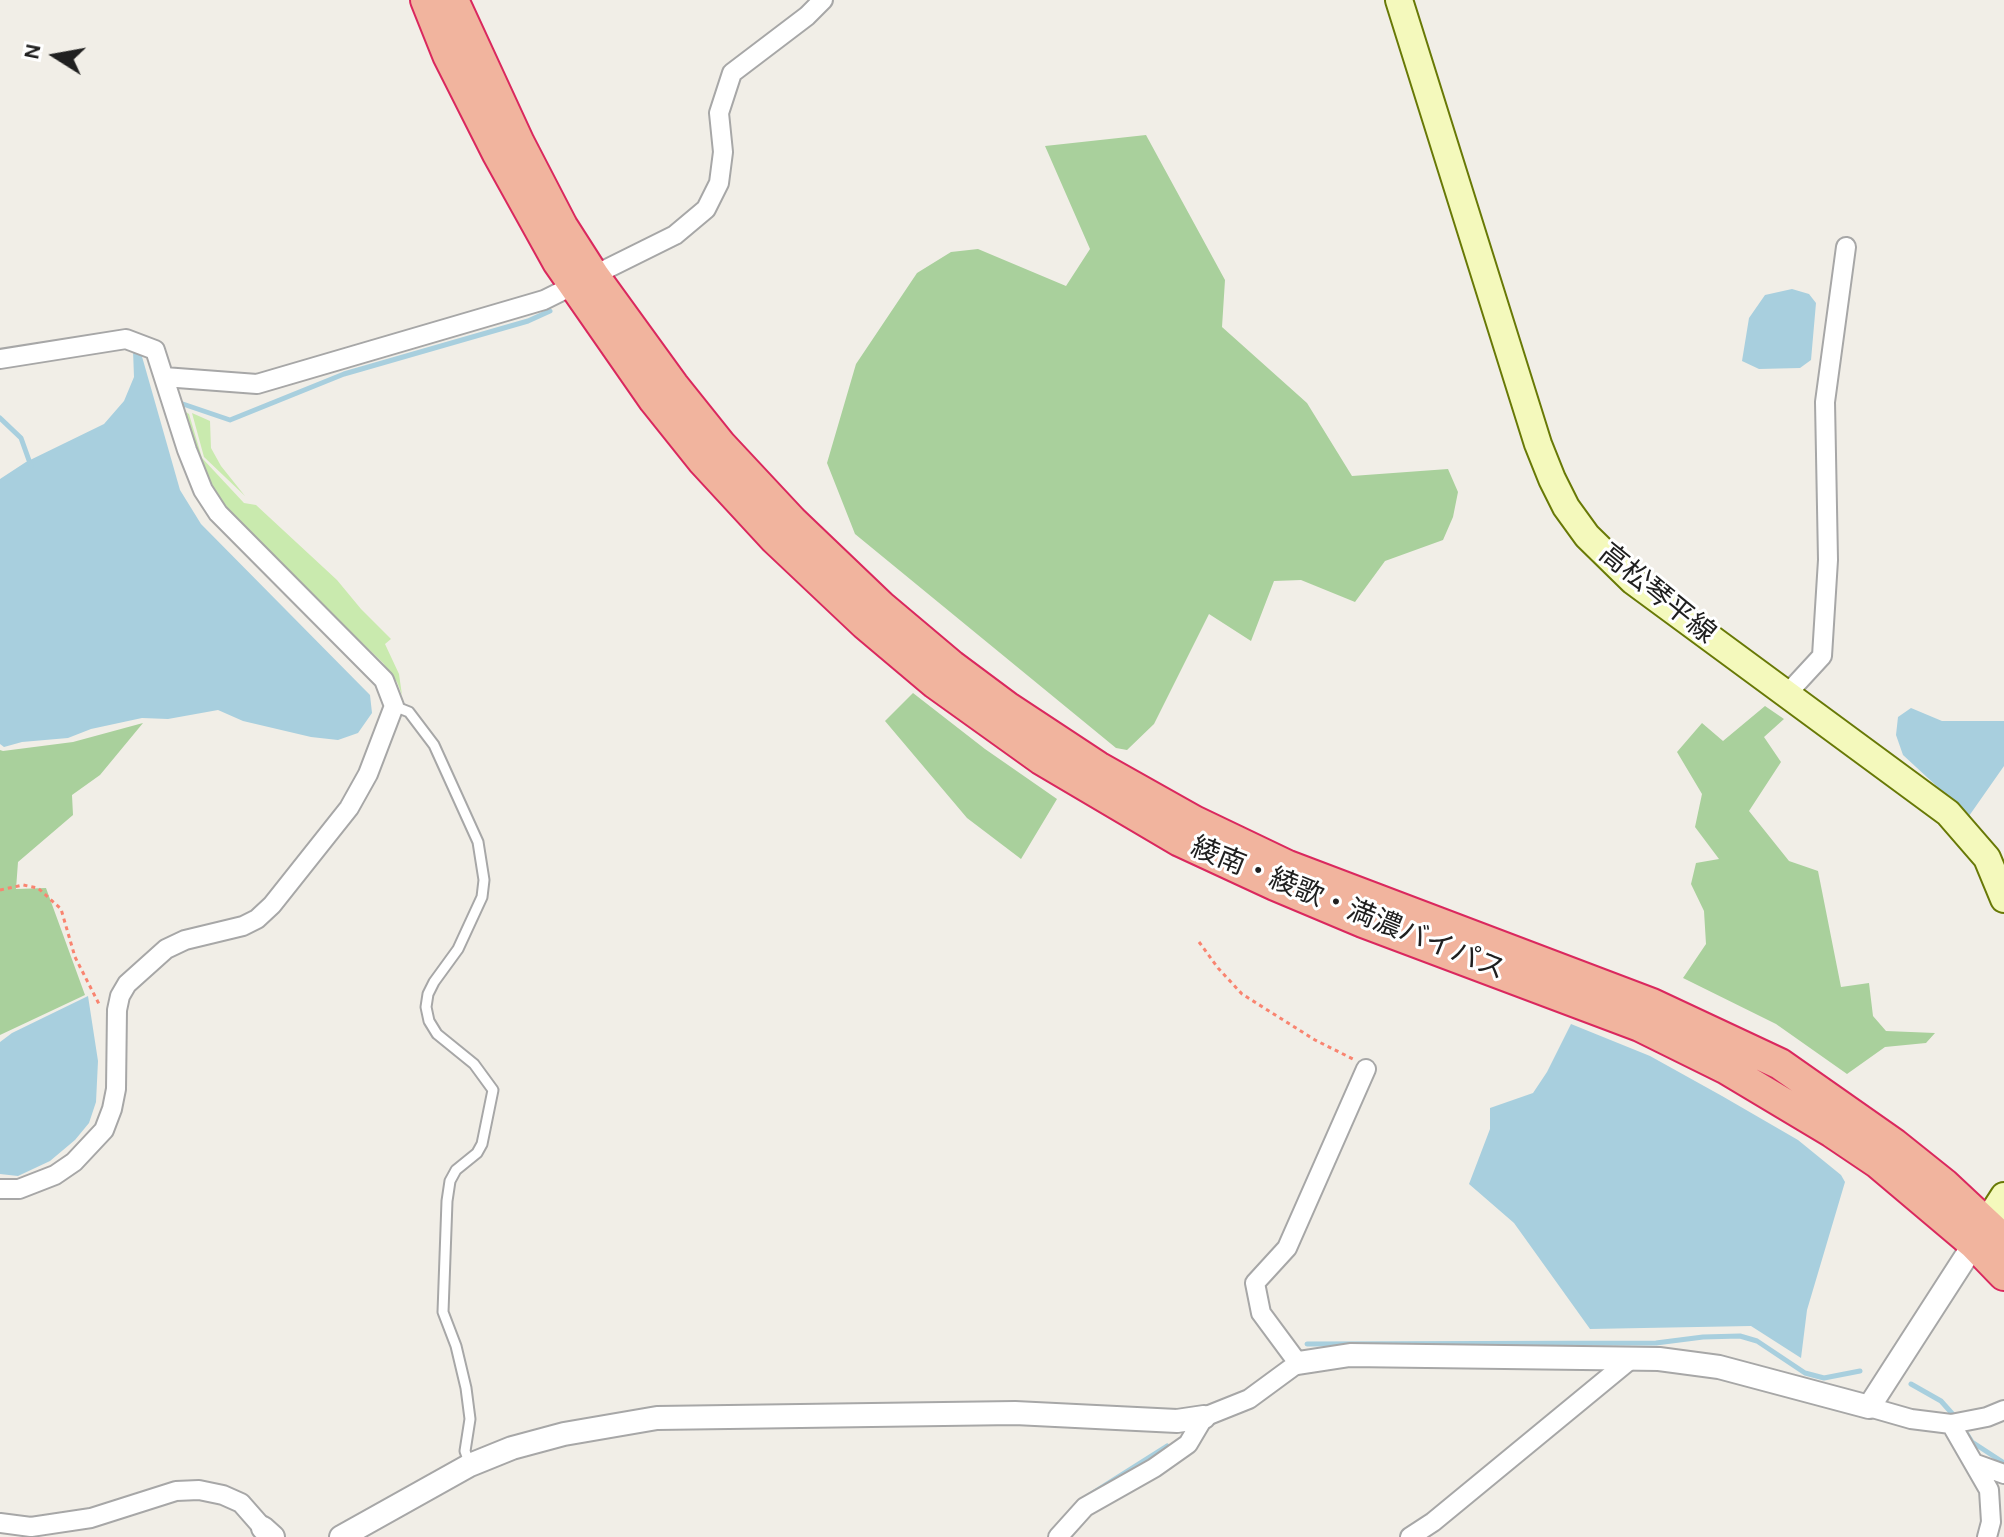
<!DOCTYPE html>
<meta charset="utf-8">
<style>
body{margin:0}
#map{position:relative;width:2004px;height:1537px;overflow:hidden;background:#f1eee7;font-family:Karla,sans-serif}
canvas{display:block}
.north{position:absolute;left:16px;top:16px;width:80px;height:80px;-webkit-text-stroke:6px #fff;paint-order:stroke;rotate:281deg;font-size:22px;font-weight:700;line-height:32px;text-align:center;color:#202020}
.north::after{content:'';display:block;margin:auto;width:28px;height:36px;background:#202020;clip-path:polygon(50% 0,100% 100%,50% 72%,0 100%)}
</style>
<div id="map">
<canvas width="2004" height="1537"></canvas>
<div class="north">N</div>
</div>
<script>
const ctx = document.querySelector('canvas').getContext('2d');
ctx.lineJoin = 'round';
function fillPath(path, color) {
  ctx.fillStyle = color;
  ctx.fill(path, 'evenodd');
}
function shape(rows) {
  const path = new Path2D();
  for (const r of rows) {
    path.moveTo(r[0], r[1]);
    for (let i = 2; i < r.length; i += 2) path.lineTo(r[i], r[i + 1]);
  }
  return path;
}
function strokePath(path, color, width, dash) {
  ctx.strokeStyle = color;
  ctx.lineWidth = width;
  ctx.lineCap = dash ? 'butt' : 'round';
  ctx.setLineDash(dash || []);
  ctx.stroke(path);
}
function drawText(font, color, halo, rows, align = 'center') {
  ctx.font = font + ' Karla,"Noto Sans JP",sans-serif';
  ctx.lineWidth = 6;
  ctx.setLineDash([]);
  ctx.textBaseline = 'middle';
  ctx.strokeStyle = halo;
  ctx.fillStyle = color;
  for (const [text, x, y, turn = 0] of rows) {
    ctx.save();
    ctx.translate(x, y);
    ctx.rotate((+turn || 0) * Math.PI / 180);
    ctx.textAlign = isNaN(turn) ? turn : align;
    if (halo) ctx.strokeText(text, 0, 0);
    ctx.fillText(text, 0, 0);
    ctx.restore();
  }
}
const grass = shape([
 [181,409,189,414,202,458,244,503,256,505,337,580,361,609,391,639,385,644,399,674,402,695,397,682,383,663,230,515,207,482],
 [192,413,210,421,211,448,221,466,245,496,204,457]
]);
const forest = shape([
 [1146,135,1225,280,1222,327,1307,403,1352,476,1448,469,1458,492,1453,517,1443,540,1385,561,1355,602,1301,580,1274,581,1251,641,1209,614,1154,724,1127,750,1116,748,855,534,827,463,856,364,917,273,951,252,978,249,1066,286,1090,249,1045,146],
 [913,693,985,749,1057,799,1021,859,967,818,885,721],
 [1765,706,1784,719,1764,737,1781,762,1749,811,1789,861,1818,871,1841,987,1869,983,1873,1016,1886,1031,1935,1033,1926,1043,1885,1047,1847,1074,1776,1024,1683,978,1706,944,1704,911,1691,884,1696,863,1719,859,1695,827,1702,794,1677,752,1702,723,1723,741],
 [143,723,100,775,72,795,73,815,18,862,16,889,46,888,85,995,0,1035,0,750,3,751,73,742]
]);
const water = shape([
 [1792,289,1809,294,1816,303,1811,360,1800,368,1759,369,1742,361,1749,318,1765,295],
 [133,350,141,353,180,490,201,524,370,695,372,713,358,733,338,740,311,737,243,721,218,710,168,719,142,718,91,729,68,738,22,742,4,747,0,744,0,479,26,462,104,424,124,401,134,377],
 [1911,708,1942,721,2004,721,2004,766,1969,816,1903,755,1896,735,1898,717],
 [88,996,98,1061,96,1102,89,1123,75,1140,50,1161,18,1176,0,1174,0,1042,12,1033],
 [1571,1024,1650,1056,1722,1096,1798,1140,1841,1175,1845,1182,1807,1310,1801,1358,1751,1326,1590,1329,1514,1223,1469,1184,1490,1129,1490,1108,1533,1093,1547,1072]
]);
const stream = shape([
 [177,402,230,420,344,374,528,321,550,311],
 [0,418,21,438,31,466],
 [1307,1344,1656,1343,1703,1337,1740,1336,1757,1341,1805,1373,1824,1378,1860,1371],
 [1911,1384,1941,1401,1957,1419],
 [1967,1434,1972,1442,2004,1463],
 [1080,1501,1167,1446]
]);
const path = shape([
 [0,890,23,885,38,888,61,909,75,957,99,1004],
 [1199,942,1218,968,1242,994,1315,1040,1353,1059]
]);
const service = shape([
 [394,706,409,712,434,745,478,842,484,880,482,897,458,949,434,982,428,994,426,1007,429,1021,437,1034,474,1064,493,1090,482,1144,477,1153,456,1170,450,1181,447,1201,443,1312,456,1346,466,1388,470,1419,465,1451,470,1465]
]);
const minor = shape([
 [0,359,126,339,155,350,187,450,203,490,218,513,384,680,394,706,368,774,349,808,272,905,257,919,243,926,185,940,166,949,127,984,120,996,117,1010,116,1089,112,1109,104,1130,74,1162,55,1175,19,1189,0,1189],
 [164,377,257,384,544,300,675,235,706,209,719,183,723,152,719,113,732,73,807,16,823,0],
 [1786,695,1822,656,1828,560,1825,402,1846,247],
 [1869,1407,1911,1419,1951,1424,1987,1417,2004,1410],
 [1951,1424,1989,1490,1991,1522,1987,1537],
 [1976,1464,2004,1474],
 [0,1523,31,1527,91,1518,176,1491,199,1490,223,1495,241,1503,263,1528],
 [1058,1537,1085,1507,1154,1468,1188,1444,1204,1417,1249,1399,1298,1363,1261,1313,1255,1283,1287,1248,1366,1069],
 [1410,1537,1433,1522,1631,1359]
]);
const tertiary = shape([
 [1298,1363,1350,1355,1659,1359,1719,1367,1869,1407,1974,1244],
 [263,1528,273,1537],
 [341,1537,470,1465,512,1448,564,1434,657,1418,1015,1413,1177,1421,1204,1417]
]);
const secondary = shape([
 [1399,0,1538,444,1552,479,1566,507,1587,536,1633,581,1948,813,1987,858,2004,899],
 [1975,1241,2004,1196]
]);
const trunk = shape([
 [426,0,448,55,498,154,558,262,654,400,702,460,775,539,865,624,935,683,1041,759,1180,841,1275,885,1363,922,1640,1026,1725,1068,1832,1132,1878,1163,1974,1244,2004,1275],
 [453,0,519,143,562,226,594,276,673,385,721,445,792,521,882,607,952,666,1007,707,1098,767,1194,821,1288,866,1652,1004,1780,1064,1894,1144,1944,1184,2004,1240]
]);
const streetNames = [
 ["高松琴平線",1657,594,39],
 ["綾南・綾歌・満濃バイパス",1348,909,22]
];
fillPath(grass, '#c9eaae');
fillPath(forest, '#a9d09c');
fillPath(water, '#a8cfde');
strokePath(stream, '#a8cfde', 5);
strokePath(service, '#a7a7a7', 13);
strokePath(minor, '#a7a7a7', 22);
strokePath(tertiary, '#a7a7a7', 26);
strokePath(secondary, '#687906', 30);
strokePath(trunk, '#da285e', 34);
strokePath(path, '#f98470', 3, [4, 4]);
strokePath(service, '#fff', 9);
strokePath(minor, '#fff', 18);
strokePath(tertiary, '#fff', 22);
strokePath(secondary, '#f4f9bc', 26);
strokePath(trunk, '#f1b49e', 30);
drawText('28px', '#202020', '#fff', streetNames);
</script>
